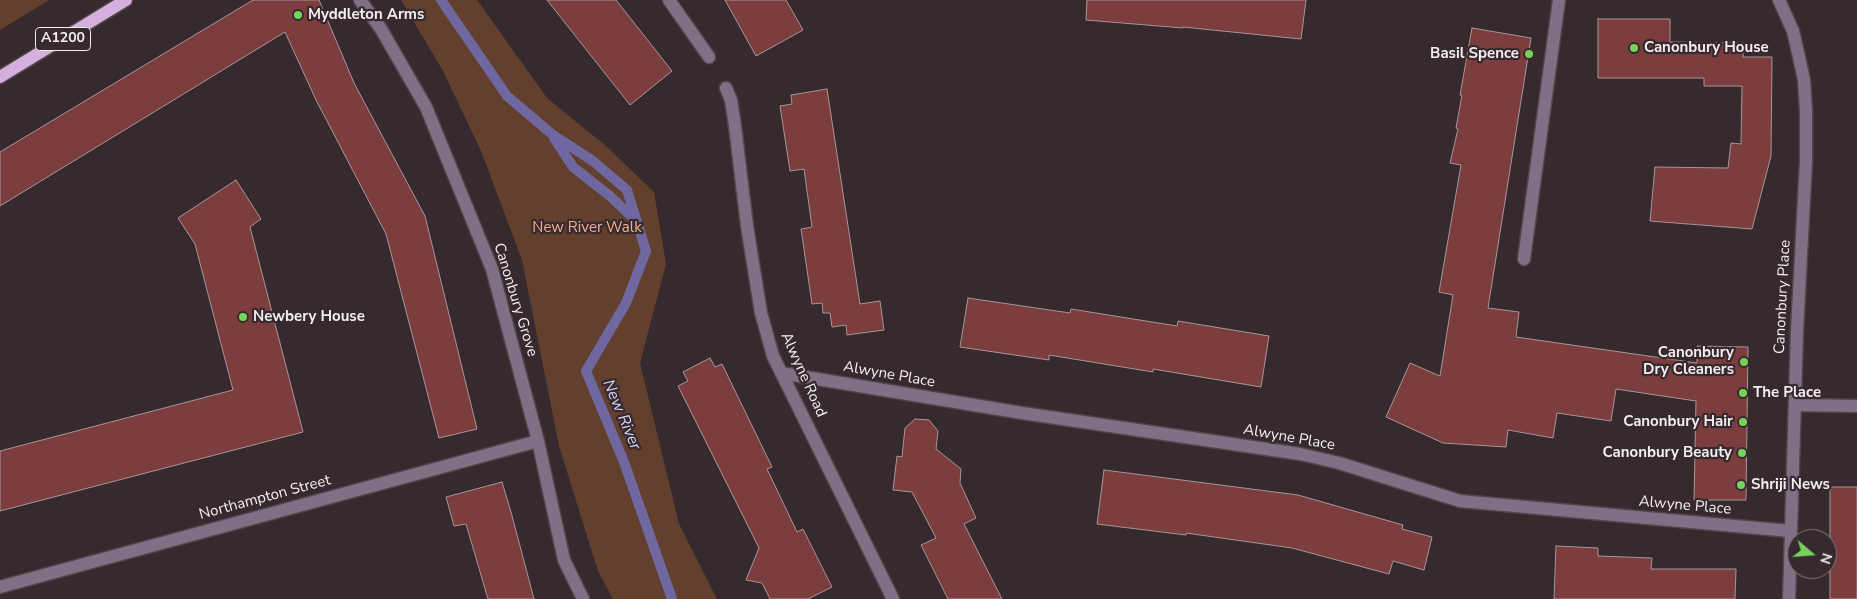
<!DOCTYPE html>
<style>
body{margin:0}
#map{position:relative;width:1857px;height:599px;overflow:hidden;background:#362a2f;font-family:"Nunito Sans",sans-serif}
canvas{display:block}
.north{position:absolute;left:1787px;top:529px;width:50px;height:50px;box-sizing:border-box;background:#362a2f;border:1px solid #82787d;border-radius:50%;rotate:108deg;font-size:14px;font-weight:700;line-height:20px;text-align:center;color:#f5edf1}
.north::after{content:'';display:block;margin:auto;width:18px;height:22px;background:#76d25a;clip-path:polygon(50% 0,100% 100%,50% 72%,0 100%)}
</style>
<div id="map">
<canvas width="1857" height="599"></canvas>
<div class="north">N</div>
</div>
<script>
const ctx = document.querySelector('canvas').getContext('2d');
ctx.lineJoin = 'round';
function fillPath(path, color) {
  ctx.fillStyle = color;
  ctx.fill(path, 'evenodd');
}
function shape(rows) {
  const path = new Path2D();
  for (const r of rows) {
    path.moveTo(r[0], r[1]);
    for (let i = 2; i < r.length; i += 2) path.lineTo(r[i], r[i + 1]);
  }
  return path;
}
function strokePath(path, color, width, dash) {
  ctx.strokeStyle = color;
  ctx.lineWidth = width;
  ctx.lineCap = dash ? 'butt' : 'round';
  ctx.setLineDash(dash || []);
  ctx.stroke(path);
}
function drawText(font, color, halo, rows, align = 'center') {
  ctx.font = font + ' "Nunito Sans",sans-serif';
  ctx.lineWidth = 4.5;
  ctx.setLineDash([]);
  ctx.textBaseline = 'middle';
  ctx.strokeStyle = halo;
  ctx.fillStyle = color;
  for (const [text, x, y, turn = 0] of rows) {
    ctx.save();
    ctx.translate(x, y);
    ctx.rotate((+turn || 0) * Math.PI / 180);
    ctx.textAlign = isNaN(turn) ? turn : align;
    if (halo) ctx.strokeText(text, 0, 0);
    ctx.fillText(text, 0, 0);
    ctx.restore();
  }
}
const green = shape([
 [0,0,49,0,0,30],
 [401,0,477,0,547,98,606,146,654,192,666,264,640,363,679,524,717,599,613,599,598,571,559,446,522,260,481,151,443,71]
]);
const stream = shape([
 [441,0,507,96,553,135,593,161,627,190,646,251,626,303,586,371,624,462,672,599],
 [554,138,573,167,610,196,636,221]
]);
const building = shape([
 [253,0,319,0,354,83,425,216,477,429,439,438,386,234,316,100,285,32,0,206,0,152,253,0],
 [547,0,616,0,672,71,630,105,547,0],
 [725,0,786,0,803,30,756,56,725,0],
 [1087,0,1306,0,1301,39,1183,27,1183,28,1086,20,1087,0],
 [1598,19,1670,19,1670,42,1744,43,1743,57,1772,57,1771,156,1752,229,1650,221,1655,167,1728,168,1731,143,1741,144,1742,86,1704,86,1704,78,1598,78,1598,19],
 [1472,28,1531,38,1488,308,1519,312,1516,337,1697,363,1697,346,1748,347,1746,500,1694,500,1696,401,1616,389,1611,421,1557,413,1553,438,1508,430,1506,447,1443,443,1386,417,1410,363,1440,376,1453,295,1439,292,1461,165,1450,163,1458,129,1456,128,1462,95,1460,95,1472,28],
 [827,89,860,304,880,301,884,330,847,335,846,325,832,327,830,313,823,313,822,303,812,304,801,229,812,227,804,169,790,171,780,106,792,104,791,95,827,89],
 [236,180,261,219,250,227,303,432,0,511,0,451,233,390,195,244,178,218,236,180],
 [968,298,1070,313,1071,309,1177,326,1178,321,1269,336,1261,387,1153,369,1153,372,1049,355,1049,360,960,347,968,298],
 [710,358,715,367,722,364,772,467,767,469,797,532,803,529,832,587,808,599,770,599,762,583,746,580,759,548,678,386,688,381,683,372,710,358],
 [915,419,929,420,938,431,936,449,961,469,960,483,976,518,964,524,1002,599,948,599,921,545,936,538,912,492,893,490,897,456,902,457,905,428,915,419],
 [1104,470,1298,495,1403,525,1402,529,1432,537,1424,570,1393,561,1389,574,1292,548,1186,533,1186,535,1097,524,1104,470],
 [502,482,511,512,534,599,488,599,466,524,454,526,446,497,502,482],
 [1830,487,1857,487,1857,599,1830,599,1830,487],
 [1556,546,1598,548,1598,556,1652,558,1651,569,1736,569,1735,599,1554,599,1556,546]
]);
const minor = shape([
 [360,0,381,29,426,107,492,269,538,441,564,560,583,599],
 [669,0,709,57],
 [1779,0,1793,31,1799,57,1804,80,1806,111,1806,161,1797,331,1789,599],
 [726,88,731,100,735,126,747,226,761,313,773,356,893,599],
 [1524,259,1559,0],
 [781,373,1022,413,1300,454,1339,463,1460,501,1790,531],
 [1795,405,1857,406],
 [0,587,538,441]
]);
const major = shape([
 [0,77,126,0]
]);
const markers = [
 [298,15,5,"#76d25a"],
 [1634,48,5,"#76d25a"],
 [1529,54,5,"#76d25a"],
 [243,317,5,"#76d25a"],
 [1744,362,5,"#76d25a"],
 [1743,393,5,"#76d25a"],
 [1743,422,5,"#76d25a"],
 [1742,453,5,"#76d25a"],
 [1741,485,5,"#76d25a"]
];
const shields = [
 [63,39,55]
];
const shieldNames = [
 ["A1200",63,39]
];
const poiNames = [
 ["Myddleton Arms",308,15],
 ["Canonbury House",1644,48],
 ["Basil Spence",1519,54,"right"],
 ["Newbery House",253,317],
 ["Canonbury",1734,353,"right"],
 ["Dry Cleaners",1734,370,"right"],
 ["The Place",1753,393],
 ["Canonbury Hair",1733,422,"right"],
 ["Canonbury Beauty",1732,453,"right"],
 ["Shriji News",1751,485]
];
const parkNames = [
 ["New River Walk",587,228]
];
const streetNames = [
 ["Canonbury Place",1783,297,-87],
 ["Canonbury Grove",515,300,73],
 ["Alwyne Road",803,375,66],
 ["Alwyne Place",889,375,10],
 ["Alwyne Place",1289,438,10],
 ["Northampton Street",265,498,-15],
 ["Alwyne Place",1685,506,5]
];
const waterNames = [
 ["New River",621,415,67]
];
fillPath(green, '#62402d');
strokePath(stream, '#6f67a0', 10);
fillPath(building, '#7c3d3f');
strokePath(building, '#a79696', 1);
strokePath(minor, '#51454a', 15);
strokePath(major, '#51454a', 15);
strokePath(minor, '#816f86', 12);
strokePath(major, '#d5b0de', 12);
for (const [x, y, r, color] of markers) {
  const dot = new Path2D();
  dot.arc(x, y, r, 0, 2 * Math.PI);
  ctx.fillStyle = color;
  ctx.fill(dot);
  strokePath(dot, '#362a2f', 2);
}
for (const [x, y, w] of shields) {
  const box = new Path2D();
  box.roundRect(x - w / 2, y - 11.5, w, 23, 4);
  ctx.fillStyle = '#362a2f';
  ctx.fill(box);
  strokePath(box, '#f5edf1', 1);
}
drawText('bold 14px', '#f5edf1', null, shieldNames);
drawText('bold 15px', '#f5edf1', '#362a2f', poiNames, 'left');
drawText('15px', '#f4b08b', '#362a2f', parkNames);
drawText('15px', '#f5edf1', '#362a2f', streetNames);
drawText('italic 16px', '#d9d6f8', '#362a2f', waterNames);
</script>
